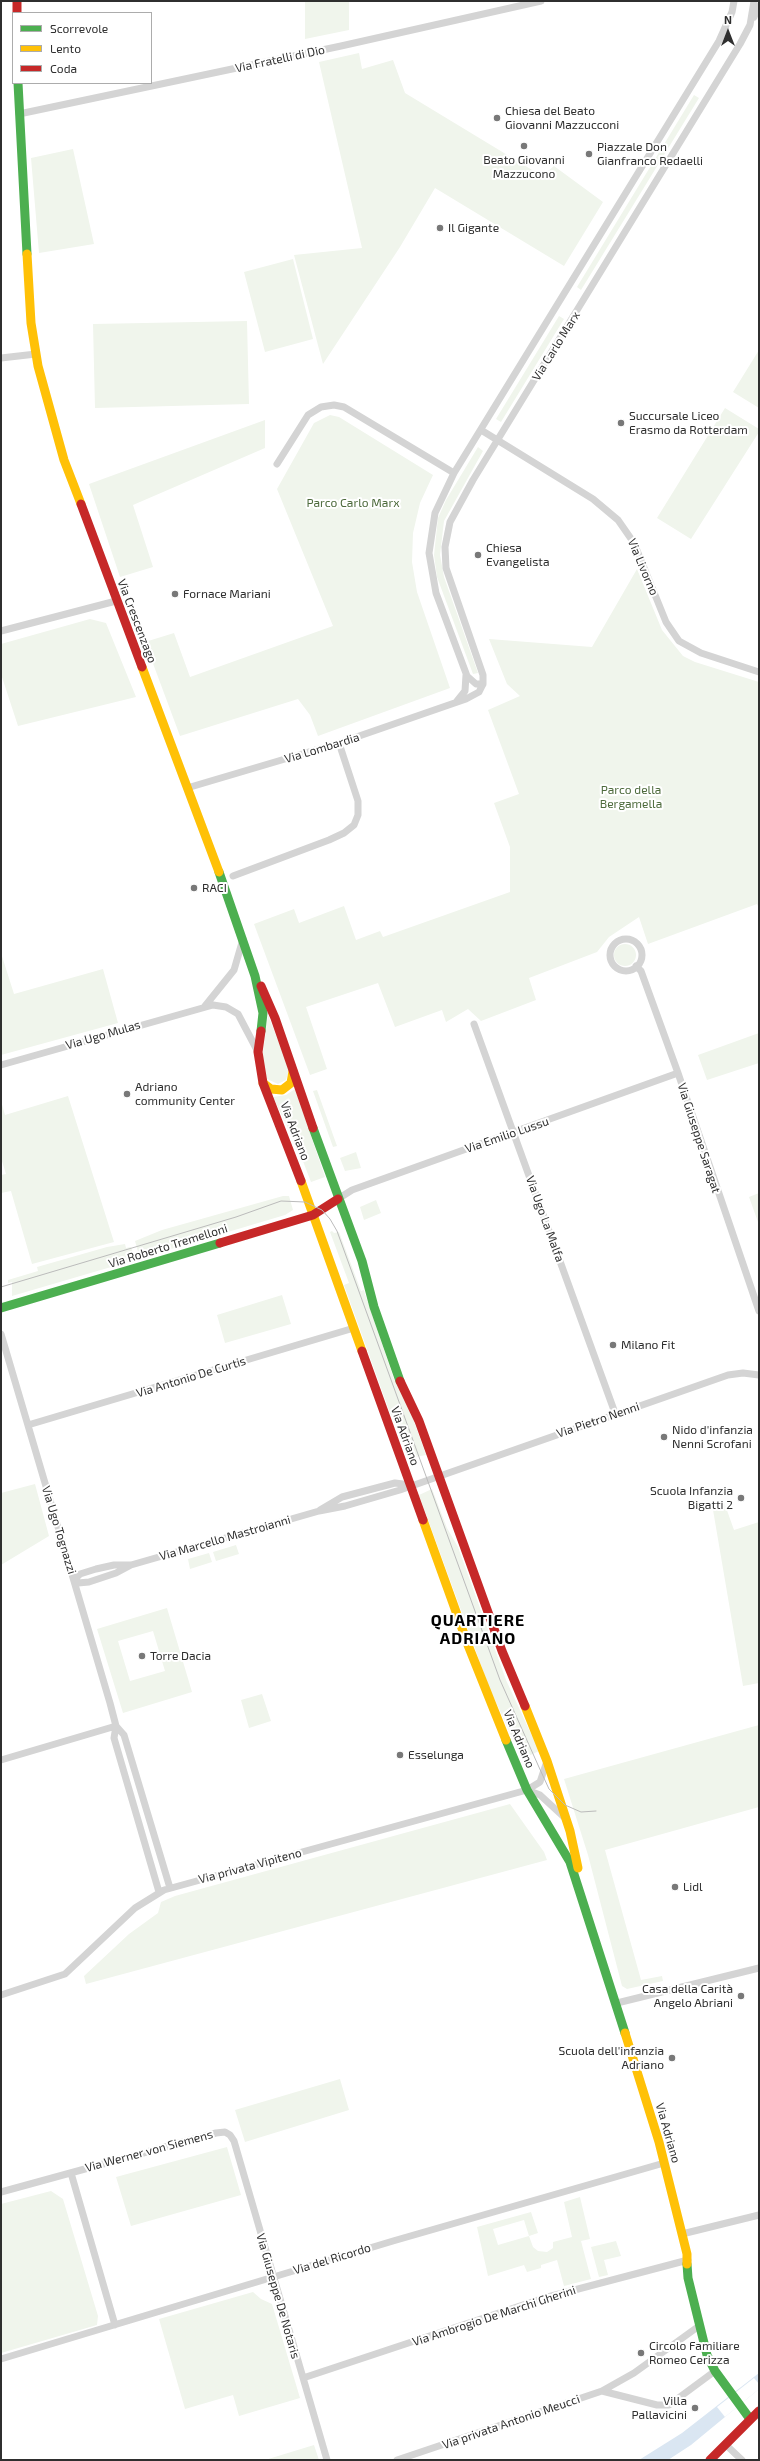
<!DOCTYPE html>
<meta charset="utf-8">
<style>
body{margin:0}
#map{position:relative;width:760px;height:2461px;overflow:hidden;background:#fff;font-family:"Exo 2",sans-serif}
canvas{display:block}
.frame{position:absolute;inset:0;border:2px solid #2f2f2f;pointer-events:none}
.legend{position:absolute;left:12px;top:12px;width:140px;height:72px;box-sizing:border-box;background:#fff;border:1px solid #acacac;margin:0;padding:5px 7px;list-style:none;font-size:12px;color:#2f2f2f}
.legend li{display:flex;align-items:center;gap:8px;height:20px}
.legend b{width:20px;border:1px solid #acacac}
.north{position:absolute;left:708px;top:12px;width:40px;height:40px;-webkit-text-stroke:3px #fff;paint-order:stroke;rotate:0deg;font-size:11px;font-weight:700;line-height:16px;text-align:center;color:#2f2f2f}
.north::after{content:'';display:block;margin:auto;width:14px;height:18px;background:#2f2f2f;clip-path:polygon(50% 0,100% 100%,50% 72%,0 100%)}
</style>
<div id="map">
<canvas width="760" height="2461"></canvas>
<div class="frame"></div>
<ul class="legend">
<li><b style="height:5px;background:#4caf50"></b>Scorrevole</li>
<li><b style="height:5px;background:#ffc107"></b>Lento</li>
<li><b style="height:5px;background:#c62828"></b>Coda</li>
</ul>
<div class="north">N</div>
</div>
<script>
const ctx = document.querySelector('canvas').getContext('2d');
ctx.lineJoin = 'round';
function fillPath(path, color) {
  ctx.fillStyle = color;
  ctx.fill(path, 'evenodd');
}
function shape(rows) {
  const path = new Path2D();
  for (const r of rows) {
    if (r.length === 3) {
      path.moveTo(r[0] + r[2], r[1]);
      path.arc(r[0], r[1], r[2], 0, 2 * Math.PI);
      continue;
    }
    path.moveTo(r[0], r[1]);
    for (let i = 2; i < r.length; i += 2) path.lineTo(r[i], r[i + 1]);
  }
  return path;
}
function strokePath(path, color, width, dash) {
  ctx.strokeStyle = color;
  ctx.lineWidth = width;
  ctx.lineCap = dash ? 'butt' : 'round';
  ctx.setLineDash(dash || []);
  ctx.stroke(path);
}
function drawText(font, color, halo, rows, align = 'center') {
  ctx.font = font + ' "Exo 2",sans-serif';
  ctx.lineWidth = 4;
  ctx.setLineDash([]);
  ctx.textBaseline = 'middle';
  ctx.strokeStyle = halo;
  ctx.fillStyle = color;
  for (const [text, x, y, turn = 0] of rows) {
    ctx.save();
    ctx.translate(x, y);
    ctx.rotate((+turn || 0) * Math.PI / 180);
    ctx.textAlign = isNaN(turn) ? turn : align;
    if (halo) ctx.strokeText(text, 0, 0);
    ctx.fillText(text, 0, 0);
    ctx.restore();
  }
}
const green = shape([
 [305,1,349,1,349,30,305,39],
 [359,53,362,69,393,60,405,93,542,176,554,166,603,202,564,266,435,188,400,247,323,364,294,255,362,248,319,62],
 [694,95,699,98,581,290,577,287],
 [73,149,94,244,39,253,31,158],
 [293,259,313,339,265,352,244,272],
 [559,316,564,319,501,422,496,419],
 [247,321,249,404,95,408,93,324],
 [759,350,759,408,733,392],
 [725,408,759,429,759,432,691,539,657,518],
 [330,415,339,417,433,475,420,503,413,533,412,562,417,592,450,688,318,736,310,715,298,699,180,736,145,642,174,633,190,677,333,626,277,489,314,423],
 [265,420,265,448,133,505,153,567,120,577,89,484],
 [478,447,483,451,444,521,440,555,444,577,478,673,473,674,437,577,434,555,438,518,446,500],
 [637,569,662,630,683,656,695,662,759,682,759,908,757,904,648,944,639,917,609,937,597,952,529,978,536,1000,481,1021,468,1009,446,1022,442,1010,395,1027,378,983,306,1007,327,1069,310,1075,254,924,294,909,299,923,344,906,356,940,380,931,383,937,510,892,510,847,494,803,519,794,488,710,520,696,507,684,489,639,592,647],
 [90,619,106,623,136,697,18,726,1,674,1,644],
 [625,955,11],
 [1,953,14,994,103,969,118,1023,1,1055],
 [268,1015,289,1069,286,1080,278,1084,267,1079,262,1059],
 [759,1033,759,1063,707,1080,698,1055],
 [295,1089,325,1177,311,1182,299,1151,273,1097,286,1095],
 [317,1090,337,1146,333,1147,313,1091],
 [68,1096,114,1242,32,1264,11,1191,1,1193,1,1175,6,1174,1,1158,1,1101,5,1115],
 [356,1152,361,1168,345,1171,340,1158],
 [759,1193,759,1222,758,1222,749,1197],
 [283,1196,289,1196,293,1210,285,1215,144,1257,143,1254,139,1255,135,1241,162,1230],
 [376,1200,381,1213,364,1220,360,1207],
 [332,1231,334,1233,339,1232,361,1291,364,1290,365,1294,394,1379,408,1405,426,1455,410,1458,397,1425,390,1413,344,1285,349,1283,330,1232],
 [125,1244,126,1248,131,1247,135,1260,12,1296,12,1282,8,1283,8,1280,38,1271,37,1267,107,1247],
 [282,1295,291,1324,225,1343,217,1315],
 [35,1484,49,1536,1,1565,1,1493],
 [432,1489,447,1528,458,1547,506,1680,539,1751,522,1759,489,1687,419,1495],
 [724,1502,734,1530,759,1522,759,1683,743,1686,712,1504],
 [236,1545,239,1554,216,1561,213,1552],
 [209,1553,212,1562,190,1569,188,1559],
 [167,1608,192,1692,123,1713,97,1629],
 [153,1631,165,1671,130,1681,118,1641],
 [262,1694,271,1721,249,1728,241,1700],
 [759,1725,759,1807,605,1850,641,1980,662,1976,663,1981,627,1989,622,1986,588,1855,564,1779],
 [510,1804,544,1852,547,1860,86,1984,84,1976,129,1934,158,1913,161,1902,175,1896],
 [340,2079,349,2110,245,2142,235,2110],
 [227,2147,241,2195,131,2226,116,2177],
 [51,2191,63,2199,98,2316,97,2325,1,2353,1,2204],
 [580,2197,590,2239,581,2241,591,2279,564,2286,557,2260,541,2265,541,2268,527,2272,524,2265,488,2276,477,2227,531,2212,538,2233,529,2236,533,2247,538,2251,547,2252,553,2248,553,2242,572,2237,564,2202],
 [524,2220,529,2236,498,2245,493,2229],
 [616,2241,621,2256,604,2260,608,2275,599,2277,591,2247],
 [253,2292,261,2299,272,2304,300,2398,239,2416,233,2395,185,2409,159,2319],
 [314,2445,319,2460,265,2460]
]);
const water = shape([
 [759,2373,759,2389,691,2445,668,2460,639,2460,682,2433]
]);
const pier = shape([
 [754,2378,759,2384,759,2389,725,2417,717,2407]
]);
const street = shape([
 [754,17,759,6],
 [19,114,341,46,541,1],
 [1,358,36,354],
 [481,430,593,499,618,520,634,543,666,622,679,641,701,653,759,672],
 [277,464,308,415,321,407,334,405,344,407,454,473],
 [1,631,116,601],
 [483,684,476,684,467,676,436,593,429,553,435,513,454,473,719,41,732,12,734,1],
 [457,701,465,691,466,675],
 [187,788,339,743,466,699,479,692,483,684,483,675,446,568,445,547,450,522,473,480,740,44,750,25,754,1],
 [233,876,329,840,344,833,354,825,358,815,358,801,339,743],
 [626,955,16],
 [636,966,641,971,678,1073,759,1311],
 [205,1006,234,970,243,939],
 [474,1024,615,1413],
 [1,1065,213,1005,226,1007,238,1014,258,1052],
 [338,1199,352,1190,678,1073],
 [1,1334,110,1703,116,1726,114,1738,159,1892],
 [28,1425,354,1328],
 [320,1510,342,1497,395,1483,410,1485],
 [74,1580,78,1583,89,1582,116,1573,131,1565,319,1511,345,1506,400,1490,728,1375,743,1373,759,1375],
 [74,1580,80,1574,96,1569,114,1565,130,1565],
 [116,1726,124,1735,170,1888],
 [1,1760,116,1726],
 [527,1790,540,1795,565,1818],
 [1,1995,65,1974,135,1908,164,1890,527,1790,540,1782,547,1761],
 [617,2003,759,1968],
 [71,2173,115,2325],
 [1,2192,216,2133,225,2132,230,2135,234,2141,327,2460],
 [682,2234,759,2215],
 [1,2359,393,2241,664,2163],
 [303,2378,544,2298,688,2260],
 [602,2391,657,2405,669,2405,715,2371],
 [725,2444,742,2460],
 [397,2460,602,2391,634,2373,699,2326]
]);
const fast = shape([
 [18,83,27,254],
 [219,872,255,976,263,1013,261,1031],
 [313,1128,362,1261,374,1307,400,1381],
 [1,1308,220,1243],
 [506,1740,527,1790,570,1862,625,2033],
 [687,2264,688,2278,707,2355,715,2371,750,2419]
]);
const slow = shape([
 [27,254,31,323,38,366,64,460,81,504],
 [142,667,219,872],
 [263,1083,271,1089,282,1090,291,1083,293,1071],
 [301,1181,362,1351],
 [423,1520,468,1645,506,1740],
 [525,1706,547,1761,570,1831,578,1868],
 [625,2033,659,2142,687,2254,687,2264]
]);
const jam = shape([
 [17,1,17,13],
 [81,504,142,667],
 [261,986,275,1018,313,1128],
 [261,1031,258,1052,263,1083,301,1181],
 [220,1243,313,1215,338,1199],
 [362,1351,423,1520],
 [400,1381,419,1421,502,1651,525,1706],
 [710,2460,759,2411]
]);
const tram = shape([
 [1,1287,236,1217,281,1201,305,1202,322,1210,330,1219,337,1231,500,1680,538,1765,549,1789,565,1805,581,1812,596,1811]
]);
const markers = [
 [497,118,4,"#787878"],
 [524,146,4,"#787878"],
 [589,154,4,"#787878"],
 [440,228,4,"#787878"],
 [621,423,4,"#787878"],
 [478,555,4,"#787878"],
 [175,594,4,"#787878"],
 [194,888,4,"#787878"],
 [127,1094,4,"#787878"],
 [613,1345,4,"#787878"],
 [664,1437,4,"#787878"],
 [741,1498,4,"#787878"],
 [142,1656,4,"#787878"],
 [400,1755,4,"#787878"],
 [675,1887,4,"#787878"],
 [741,1996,4,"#787878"],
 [672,2058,4,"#787878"],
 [641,2353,4,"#787878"],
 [695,2408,4,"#787878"]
];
const streetNames = [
 ["Via Fratelli di Dio",280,59,-12],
 ["Via Carlo Marx",556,346,-58],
 ["Via Livorno",643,567,67],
 ["Via Crescenzago",137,621,69],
 ["Via Lombardia",322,748,-17],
 ["Via Ugo Mulas",103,1035,-16],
 ["Via Adriano",295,1131,69],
 ["Via Emilio Lussu",507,1135,-19],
 ["Via Giuseppe Saragat",699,1138,72],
 ["Via Ugo La Malfa",545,1219,70],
 ["Via Roberto Tremelloni",168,1246,-17],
 ["Via Antonio De Curtis",191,1377,-17],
 ["Via Pietro Nenni",598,1420,-19],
 ["Via Adriano",405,1436,70],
 ["Via Ugo Tognazzi",59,1530,73],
 ["Via Marcello Mastroianni",225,1538,-16],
 ["Via Adriano",519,1739,67],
 ["Via privata Vipiteno",250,1866,-15],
 ["Via Adriano",668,2133,74],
 ["Via Werner von Siemens",149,2151,-15],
 ["Via del Ricordo",332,2259,-17],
 ["Via Giuseppe De Notaris",278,2296,74],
 ["Via Ambrogio De Marchi Gherini",494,2316,-18],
 ["Via privata Antonio Meucci",511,2422,-19]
];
const poiNames = [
 ["Chiesa del Beato",505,111],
 ["Giovanni Mazzucconi",505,125],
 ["Piazzale Don",597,147],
 ["Gianfranco Redaelli",597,161],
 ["Beato Giovanni",524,160,"center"],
 ["Mazzucono",524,174,"center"],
 ["Il Gigante",448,228],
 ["Succursale Liceo",629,416],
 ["Erasmo da Rotterdam",629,430],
 ["Chiesa",486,548],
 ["Evangelista",486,562],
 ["Fornace Mariani",183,594],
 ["RACI",202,888],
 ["Adriano",135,1087],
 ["community Center",135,1101],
 ["Milano Fit",621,1345],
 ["Nido d'infanzia",672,1430],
 ["Nenni Scrofani",672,1444],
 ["Scuola Infanzia",733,1491,"right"],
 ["Bigatti 2",733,1505,"right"],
 ["Torre Dacia",150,1656],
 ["Esselunga",408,1755],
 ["Lidl",683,1887],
 ["Casa della Carità",733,1989,"right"],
 ["Angelo Abriani",733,2003,"right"],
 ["Scuola dell'infanzia",664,2051,"right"],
 ["Adriano",664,2065,"right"],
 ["Circolo Familiare",649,2346],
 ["Romeo Cerizza",649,2360],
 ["Villa",687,2401,"right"],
 ["Pallavicini",687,2415,"right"]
];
const parkNames = [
 ["Parco Carlo Marx",353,503],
 ["Parco della",631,790],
 ["Bergamella",631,804]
];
const districtNames = [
 ["QUARTIERE",478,1621],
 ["ADRIANO",478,1639]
];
fillPath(green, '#f0f5ec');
fillPath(water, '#dae6f2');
fillPath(pier, '#fff');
strokePath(street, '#d4d4d4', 7);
strokePath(fast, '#4caf50', 9);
strokePath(slow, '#ffc107', 9);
strokePath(jam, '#c62828', 9);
strokePath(tram, '#bbb', 1);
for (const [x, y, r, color] of markers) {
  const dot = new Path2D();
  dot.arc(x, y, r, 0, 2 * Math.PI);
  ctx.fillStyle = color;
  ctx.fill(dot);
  strokePath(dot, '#fff', 1.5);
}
drawText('12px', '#2f2f2f', '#fff', streetNames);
drawText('12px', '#2f2f2f', '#fff', poiNames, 'left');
drawText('12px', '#4e6b3d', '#fff', parkNames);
ctx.letterSpacing = '1px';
drawText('bold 16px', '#000', '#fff', districtNames);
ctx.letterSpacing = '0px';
</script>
